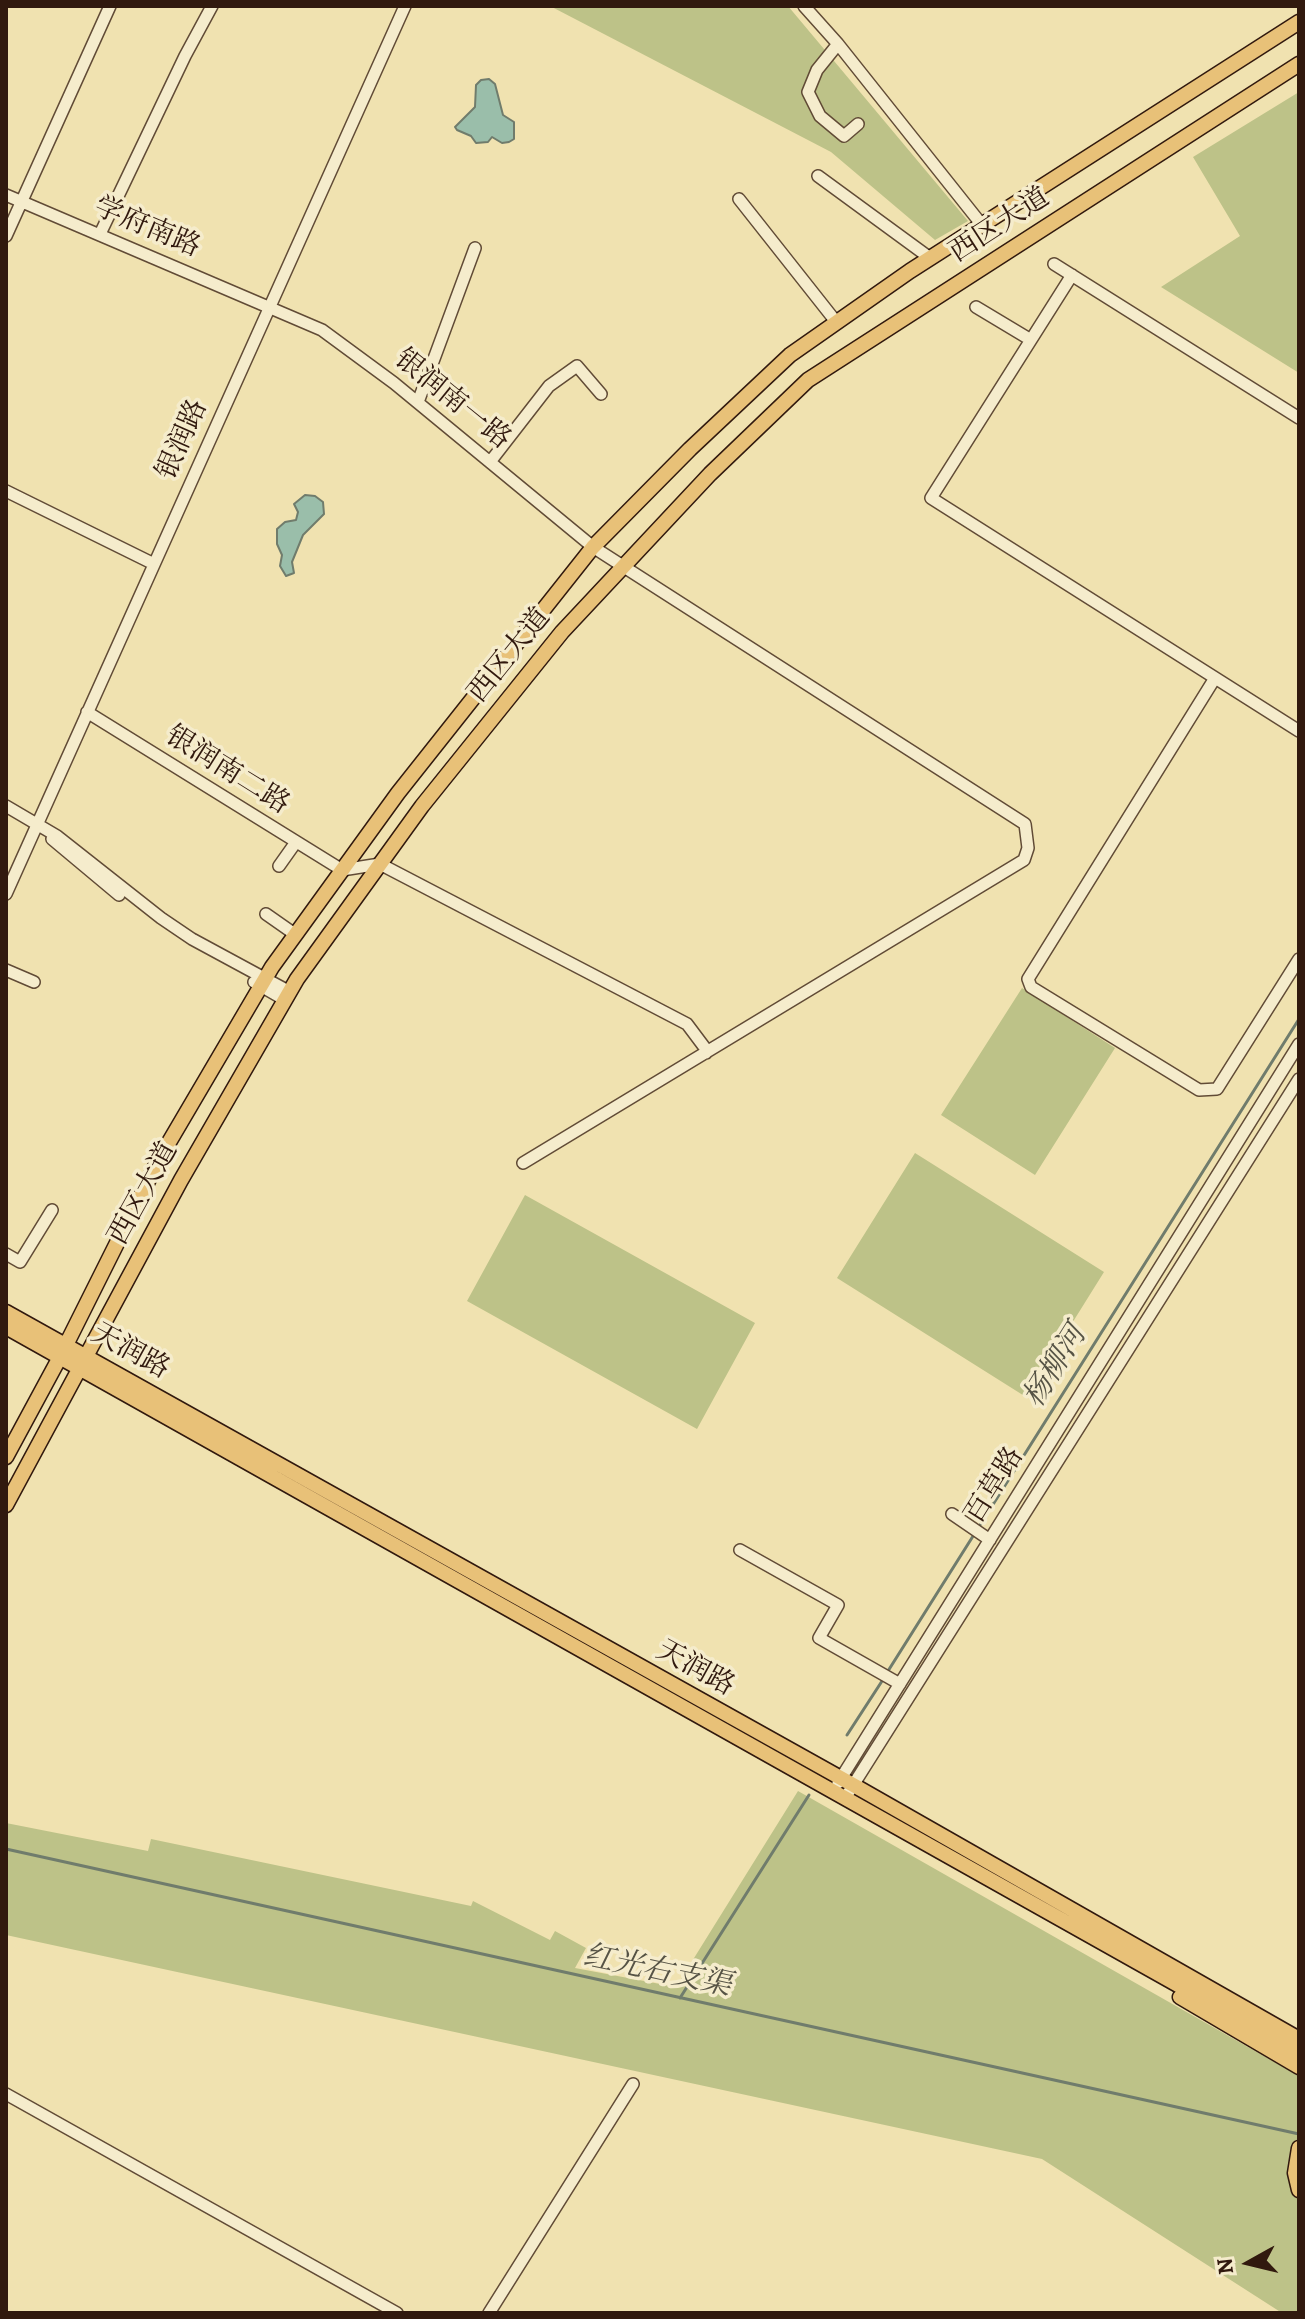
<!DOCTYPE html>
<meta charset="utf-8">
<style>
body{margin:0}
#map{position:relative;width:1305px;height:2319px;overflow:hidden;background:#f0e2b0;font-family:Alegreya,serif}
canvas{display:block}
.frame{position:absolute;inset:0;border:8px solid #31190e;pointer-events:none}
.north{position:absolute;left:1209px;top:2223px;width:80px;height:80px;-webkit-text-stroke:6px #f5eccc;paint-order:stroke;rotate:262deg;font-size:22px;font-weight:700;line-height:32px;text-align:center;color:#31190e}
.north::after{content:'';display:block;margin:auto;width:28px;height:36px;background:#31190e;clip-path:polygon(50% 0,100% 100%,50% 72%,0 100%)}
</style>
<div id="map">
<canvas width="1305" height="2319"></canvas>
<div class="frame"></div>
<div class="north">N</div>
</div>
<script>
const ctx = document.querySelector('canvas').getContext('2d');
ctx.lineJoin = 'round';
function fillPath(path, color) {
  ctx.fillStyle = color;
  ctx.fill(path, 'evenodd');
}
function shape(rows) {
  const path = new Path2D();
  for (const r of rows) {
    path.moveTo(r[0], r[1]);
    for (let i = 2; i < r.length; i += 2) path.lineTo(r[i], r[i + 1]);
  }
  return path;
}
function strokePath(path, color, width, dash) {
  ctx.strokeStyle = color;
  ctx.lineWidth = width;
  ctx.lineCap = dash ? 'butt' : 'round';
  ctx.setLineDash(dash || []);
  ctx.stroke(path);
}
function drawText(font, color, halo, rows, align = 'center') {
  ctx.font = font + ' Alegreya,"Noto Serif SC",serif';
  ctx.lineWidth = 7;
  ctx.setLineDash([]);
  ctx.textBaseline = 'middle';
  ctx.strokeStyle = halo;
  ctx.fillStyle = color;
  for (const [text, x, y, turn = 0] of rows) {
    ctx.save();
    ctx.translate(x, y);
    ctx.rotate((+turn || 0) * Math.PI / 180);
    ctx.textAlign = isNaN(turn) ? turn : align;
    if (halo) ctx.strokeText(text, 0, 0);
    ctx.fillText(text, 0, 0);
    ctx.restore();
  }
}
const green = shape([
 [550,6,788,6,968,221,935,240,831,152],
 [1299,92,1299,373,1161,287,1240,236,1193,157],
 [1022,988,1115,1048,1035,1175,941,1115],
 [915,1153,1104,1272,1026,1397,837,1278],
 [525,1195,755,1323,697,1429,467,1301],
 [798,1791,1299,2076,1299,2313,1282,2313,1042,2159,6,1935,6,1823,148,1851,151,1839,471,1906,473,1901,550,1940,555,1931,586,1948,575,1968,676,1987]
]);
const water = shape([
 [489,79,495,84,503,115,514,122,514,139,509,142,502,143,492,137,488,142,476,143,471,136,457,130,455,127,475,107,476,85,481,80,489,79],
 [305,495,315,496,323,502,324,514,303,535,292,562,294,573,286,576,280,566,282,555,277,544,277,529,285,522,296,520,298,512,294,504,305,495]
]);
const stream = shape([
 [888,1671,1299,1019],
 [847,1735,884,1678],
 [6,1849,1299,2134],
 [680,1998,809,1795]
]);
const minor = shape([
 [804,6,838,44,982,225],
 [838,44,817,70,808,92,820,116,844,136,858,124],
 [818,176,930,258],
 [6,195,322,330,394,383,593,547,1025,824,1028,848,1024,860,523,1163],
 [739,199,837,323],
 [100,234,185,56,212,6],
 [6,236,110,6],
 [1054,264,1299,418],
 [1072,275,931,498,1299,731],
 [976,307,1031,340],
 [418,402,475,248],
 [490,462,549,386,577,366,601,394],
 [6,491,154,564],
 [1215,678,1028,979,1031,987,1199,1090,1217,1089,1299,959],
 [87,712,342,870,380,864,687,1024,705,1048,706,1053],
 [6,806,57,836,161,918,192,939,290,992],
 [52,839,119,895],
 [279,866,296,842],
 [6,894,405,6],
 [266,914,296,935],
 [6,970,34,982],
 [254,982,285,1000],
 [6,1254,20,1262,52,1210],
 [952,1514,990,1540],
 [740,1550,838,1605,819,1638,900,1684],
 [838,1783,1299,1044],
 [845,1798,1299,1079],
 [6,2094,397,2313],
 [489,2313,633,2084]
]);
const major = shape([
 [6,1312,855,1786,1299,2039],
 [6,1327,1299,2053],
 [6,1457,60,1357,158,1161,272,967,398,793,593,547,690,449,790,355,910,271,1299,22],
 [6,1505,181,1180,297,979,422,806,562,632,710,474,808,380,1299,64],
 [1180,1997,1299,2067],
 [1299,2148,1295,2173,1299,2190]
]);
const streetNames = [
 ["西区大道",1000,226,-33],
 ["学府南路",147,228,23],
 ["银润南一路",452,400,39],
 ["银润路",183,440,-66],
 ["西区大道",510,656,-51],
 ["银润南二路",227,771,32],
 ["西区大道",144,1194,-61],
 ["天润路",130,1352,29],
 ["百草路",995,1486,-58],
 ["天润路",695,1669,29]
];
const waterNames = [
 ["杨柳河",1056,1367,-58],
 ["红光右支渠",657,1972,12]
];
fillPath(green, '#bdc288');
fillPath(water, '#9abeaa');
strokePath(water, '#707c6c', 2);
strokePath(stream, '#707c6c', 3);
strokePath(minor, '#614b36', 14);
strokePath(major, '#31190e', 17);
strokePath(minor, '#f5eccc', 11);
strokePath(major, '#e8c178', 14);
drawText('28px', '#31190e', '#f5eccc', streetNames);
drawText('italic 30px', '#565345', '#f5eccc', waterNames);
</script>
